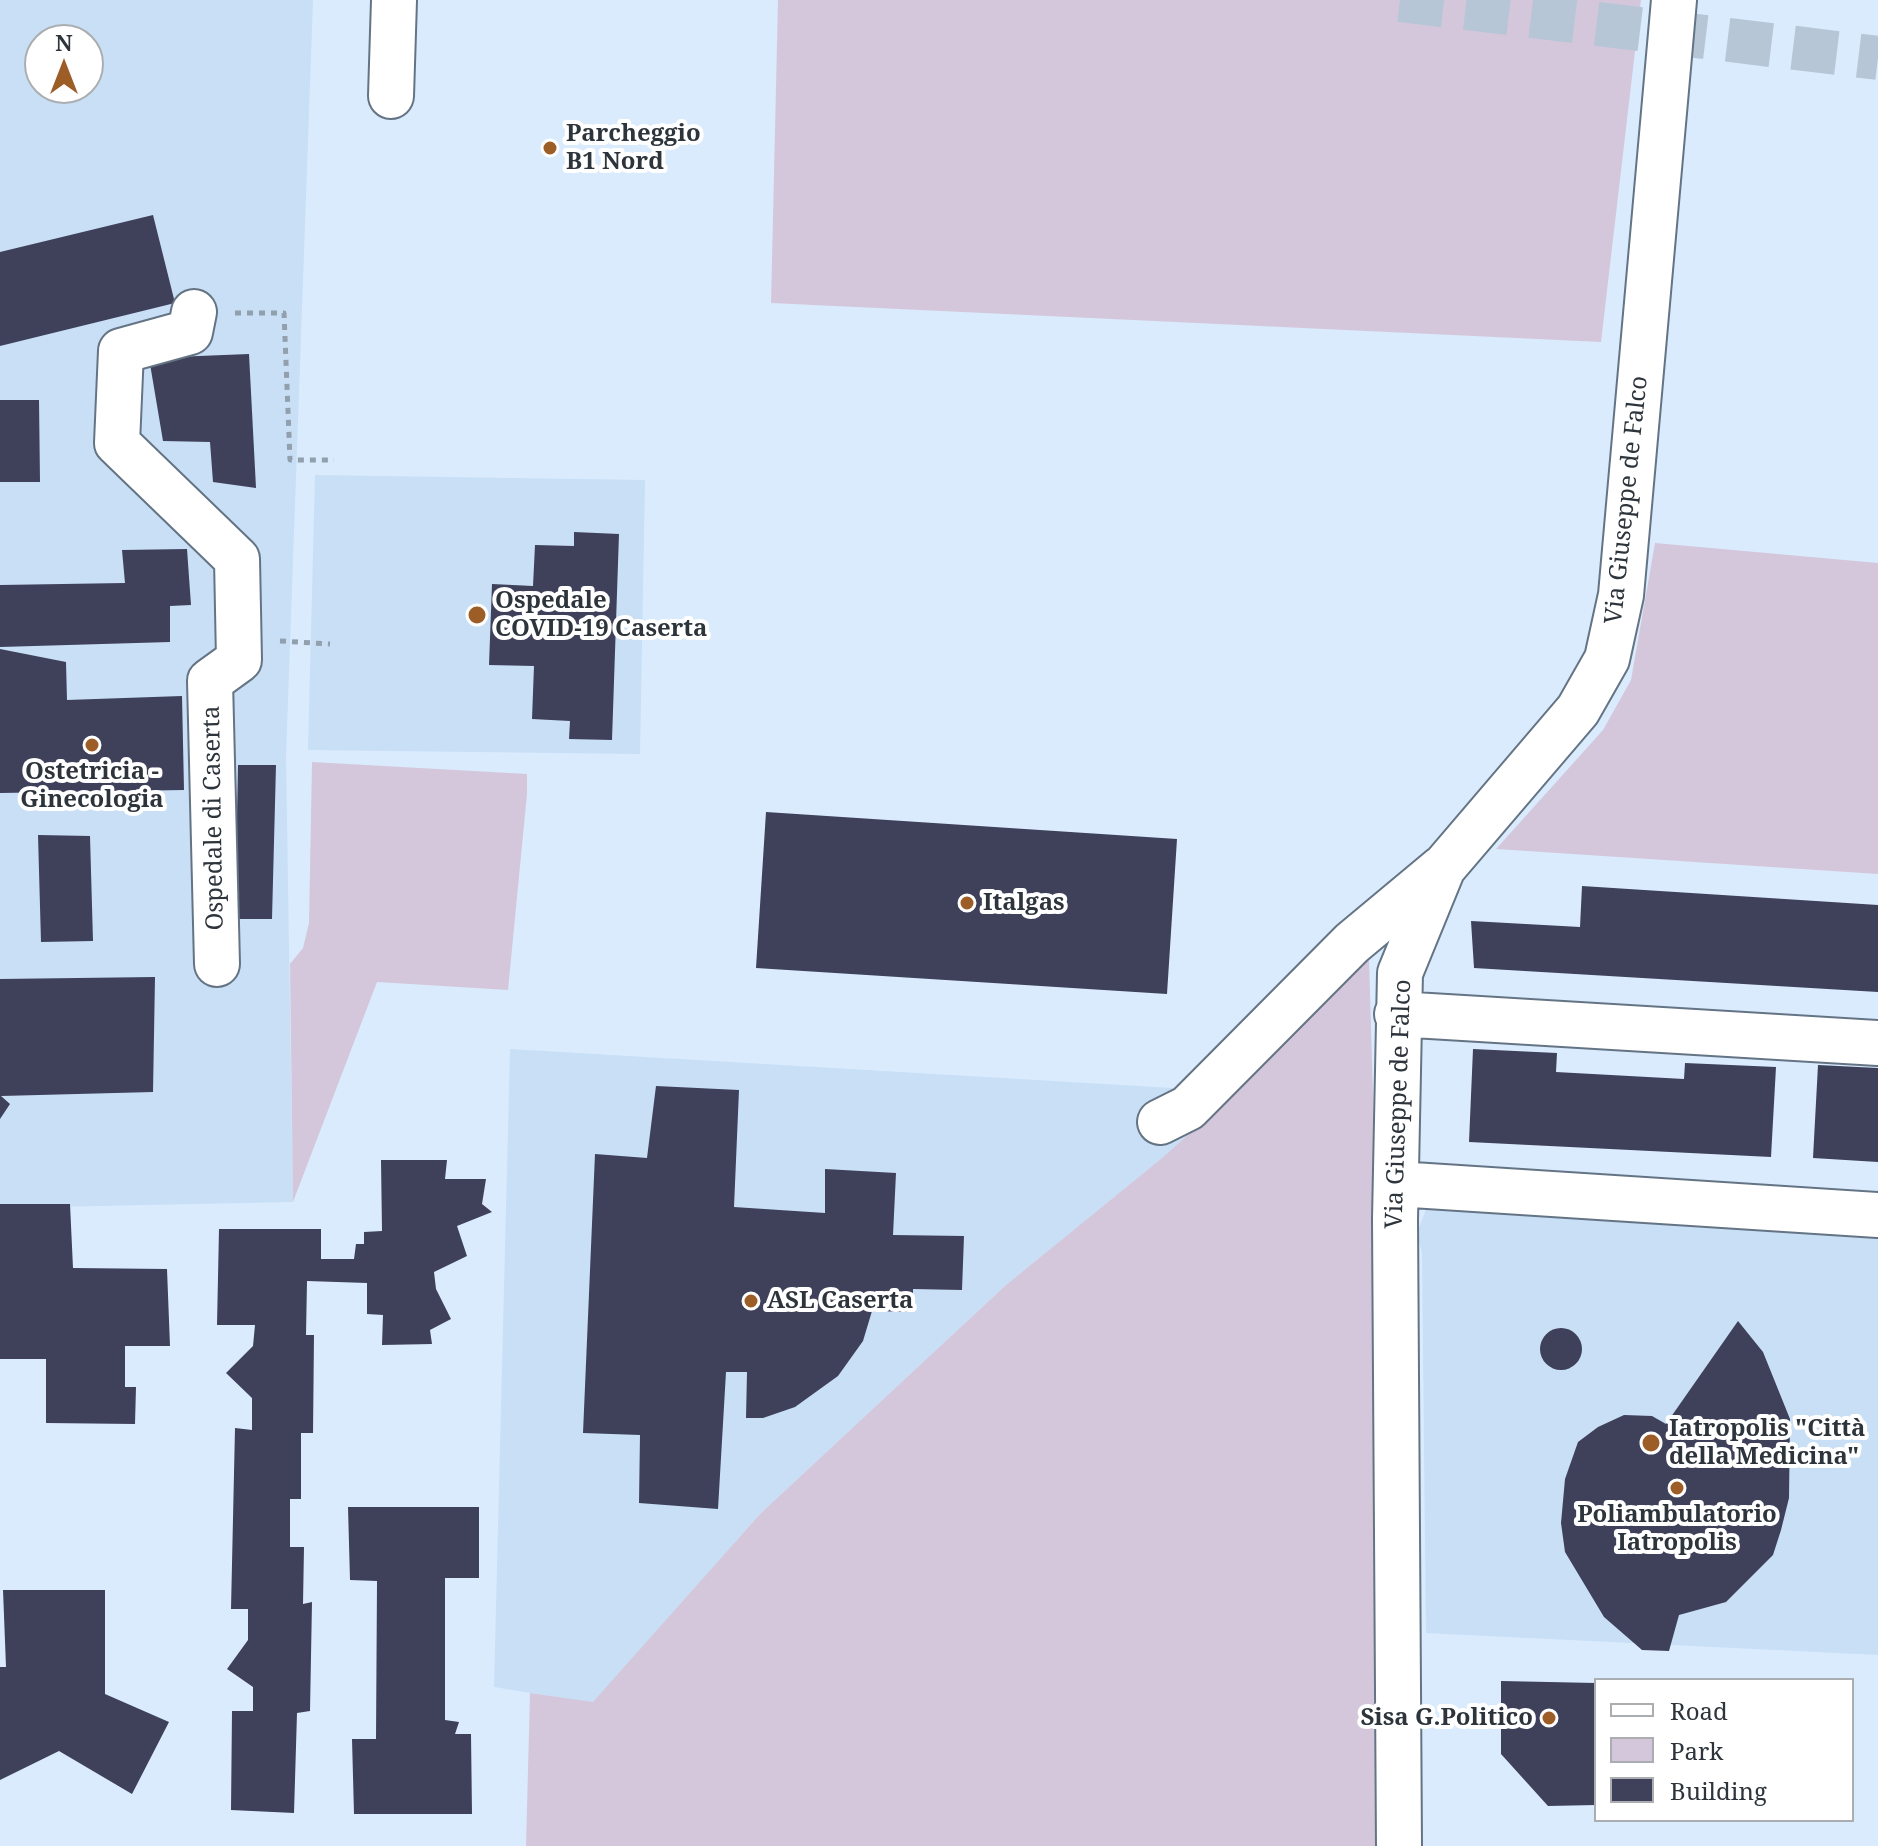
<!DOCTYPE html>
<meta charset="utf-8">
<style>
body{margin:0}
#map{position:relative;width:1878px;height:1846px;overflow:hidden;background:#daebfe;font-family:"Noto Serif",serif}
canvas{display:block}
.legend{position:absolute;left:1594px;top:1678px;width:260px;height:144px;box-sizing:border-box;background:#fff;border:2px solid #abaeb1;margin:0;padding:10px 14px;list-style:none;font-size:24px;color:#2d343b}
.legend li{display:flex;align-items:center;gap:16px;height:40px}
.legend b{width:40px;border:2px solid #abaeb1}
.north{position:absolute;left:24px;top:24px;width:80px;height:80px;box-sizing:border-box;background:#fff;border:2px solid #abaeb1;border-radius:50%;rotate:0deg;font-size:22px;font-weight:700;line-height:32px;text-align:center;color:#2d343b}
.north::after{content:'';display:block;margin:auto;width:28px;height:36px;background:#9d5d26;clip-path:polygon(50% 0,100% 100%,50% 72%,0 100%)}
</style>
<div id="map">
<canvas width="1878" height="1846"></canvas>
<ul class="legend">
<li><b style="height:10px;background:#fff"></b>Road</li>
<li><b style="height:22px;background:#d5c7db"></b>Park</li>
<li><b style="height:22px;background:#3f405a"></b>Building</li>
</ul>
<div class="north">N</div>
</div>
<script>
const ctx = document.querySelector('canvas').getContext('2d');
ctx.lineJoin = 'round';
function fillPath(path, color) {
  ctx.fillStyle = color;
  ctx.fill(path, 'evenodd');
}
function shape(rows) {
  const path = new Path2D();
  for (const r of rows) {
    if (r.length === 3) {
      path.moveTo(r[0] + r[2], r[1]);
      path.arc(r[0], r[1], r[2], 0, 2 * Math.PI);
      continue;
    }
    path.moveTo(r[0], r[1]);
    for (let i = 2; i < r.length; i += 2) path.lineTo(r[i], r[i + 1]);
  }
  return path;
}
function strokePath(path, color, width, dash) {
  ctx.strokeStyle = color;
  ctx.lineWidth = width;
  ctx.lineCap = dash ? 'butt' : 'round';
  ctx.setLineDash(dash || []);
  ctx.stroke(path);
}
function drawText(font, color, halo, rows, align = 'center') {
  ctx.font = font + ' "Noto Serif",serif';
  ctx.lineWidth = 8;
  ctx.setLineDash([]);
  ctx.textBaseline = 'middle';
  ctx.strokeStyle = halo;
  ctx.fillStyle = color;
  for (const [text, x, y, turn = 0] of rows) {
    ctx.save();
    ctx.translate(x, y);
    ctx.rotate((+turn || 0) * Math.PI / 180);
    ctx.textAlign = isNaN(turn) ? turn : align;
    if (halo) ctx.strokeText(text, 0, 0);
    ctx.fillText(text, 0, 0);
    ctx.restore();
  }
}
const built = shape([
 [0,0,313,0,286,756,293,1202,0,1208],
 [40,40,88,40,88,88,40,88],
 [315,475,645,480,640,754,308,750],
 [510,1049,1206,1090,1224,1102,1162,1158,1006,1285,761,1513,593,1703,494,1687],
 [1428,1204,1878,1230,1878,1655,1426,1633,1422,1253,1417,1233]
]);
const green = shape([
 [778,0,1641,0,1601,342,771,303],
 [1655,543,1878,563,1878,874,1496,849,1603,730,1631,680],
 [312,762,527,774,527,794,508,990,377,982,293,1202,290,964,303,948,309,923],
 [1369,958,1395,1846,526,1846,530,1693,593,1702,761,1513,1006,1285,1162,1158,1224,1102]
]);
const building = shape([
 [153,215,175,303,0,346,0,252],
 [249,354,256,488,213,482,210,442,163,441,149,358],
 [0,400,39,400,40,482,0,482],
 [574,532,619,534,612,740,569,739,570,721,532,719,534,666,489,665,492,584,533,586,535,545,574,546],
 [187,549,191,605,170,606,170,642,0,647,0,585,125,583,122,550],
 [0,649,66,662,67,700,182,696,184,790,0,793],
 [238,765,276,765,272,919,235,919],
 [766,812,1177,839,1167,994,756,968],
 [38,835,90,836,93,941,41,942],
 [1582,886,1878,905,1878,992,1474,968,1471,921,1580,927],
 [155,977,153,1092,1,1096,10,1104,0,1119,0,979],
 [1473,1049,1557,1053,1556,1072,1684,1079,1685,1063,1776,1067,1771,1157,1469,1142],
 [1818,1065,1878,1068,1878,1162,1813,1158],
 [656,1086,739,1090,734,1207,825,1213,825,1169,896,1173,893,1235,964,1236,962,1290,913,1289,913,1312,872,1311,863,1341,838,1376,795,1407,763,1418,746,1418,747,1372,726,1372,718,1509,639,1503,640,1435,583,1433,595,1154,647,1158],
 [381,1160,447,1160,445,1179,486,1179,482,1204,492,1212,457,1226,467,1256,434,1272,436,1289,451,1319,430,1330,432,1344,382,1345,383,1315,367,1314,367,1283,307,1281,306,1335,314,1335,313,1433,301,1433,301,1499,290,1499,290,1547,304,1547,303,1604,312,1602,310,1711,297,1713,294,1813,231,1810,232,1711,253,1711,253,1687,227,1669,248,1640,248,1609,231,1609,235,1428,252,1430,252,1398,226,1373,253,1346,255,1325,217,1325,219,1229,321,1229,321,1259,354,1259,356,1244,364,1244,364,1232,382,1231],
 [0,1204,70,1204,73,1268,167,1269,170,1346,125,1346,125,1387,136,1387,135,1424,46,1423,46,1359,0,1359],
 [1738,1321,1763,1352,1790,1419,1789,1498,1781,1530,1773,1555,1726,1602,1679,1615,1669,1651,1642,1650,1604,1617,1565,1552,1561,1523,1565,1479,1578,1442,1598,1427,1624,1415,1652,1416,1666,1424],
 [1561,1349,21],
 [348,1507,479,1507,479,1578,445,1578,445,1720,459,1722,455,1734,471,1734,472,1814,354,1814,352,1739,376,1739,377,1581,350,1580],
 [3,1590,105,1590,105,1694,169,1722,132,1794,59,1751,0,1780,0,1667,6,1667],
 [1501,1681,1596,1683,1596,1805,1548,1806,1501,1754]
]);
const highwayTunnel = shape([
 [1400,0,1878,58]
]);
const path = shape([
 [235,313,284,313,290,460,334,460],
 [280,641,330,644]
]);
const minor = shape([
 [391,96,394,0],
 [194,312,190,332,121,351,117,443,237,559,239,660,210,681,217,964],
 [1397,1014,1878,1043],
 [1160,1122,1188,1108,1352,943,1442,868],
 [1397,1184,1878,1215],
 [1399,1846,1395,1219,1400,973,1443,868,1578,710,1607,659,1621,595,1674,0]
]);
const markers = [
 [550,148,8,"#9d5d26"],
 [477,615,10,"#9d5d26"],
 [92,745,8,"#9d5d26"],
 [967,903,8,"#9d5d26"],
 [751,1301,8,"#9d5d26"],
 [1651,1443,10,"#9d5d26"],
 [1677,1488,8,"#9d5d26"],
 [1549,1718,8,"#9d5d26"]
];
const poiNames = [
 ["Parcheggio",566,134],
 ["B1 Nord",566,162],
 ["Ospedale",495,601],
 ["COVID-19 Caserta",495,629],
 ["Ostetricia -",92,772,"center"],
 ["Ginecologia",92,800,"center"],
 ["Italgas",983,903],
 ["ASL Caserta",767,1301],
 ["Iatropolis \"Città",1669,1429],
 ["della Medicina\"",1669,1457],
 ["Poliambulatorio",1677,1515,"center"],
 ["Iatropolis",1677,1543,"center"],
 ["Sisa G.Politico",1533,1718,"right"]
];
const streetNames = [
 ["Via Giuseppe de Falco",1627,500,-84],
 ["Ospedale di Caserta",214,818,-91],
 ["Via Giuseppe de Falco",1399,1104,-88]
];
fillPath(built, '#c8dff6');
fillPath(green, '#d5c7db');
fillPath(building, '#3f405a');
strokePath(highwayTunnel, '#b7c6d7', 44, [44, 22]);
strokePath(minor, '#647484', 48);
strokePath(path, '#929fad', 5, [6, 6]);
strokePath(minor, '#fff', 44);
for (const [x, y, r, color] of markers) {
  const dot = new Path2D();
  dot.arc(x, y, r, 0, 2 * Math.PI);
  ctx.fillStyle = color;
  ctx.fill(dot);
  strokePath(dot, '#fff', 3);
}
drawText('bold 24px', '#2d343b', '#fff', poiNames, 'left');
drawText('24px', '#2d343b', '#fff', streetNames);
</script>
